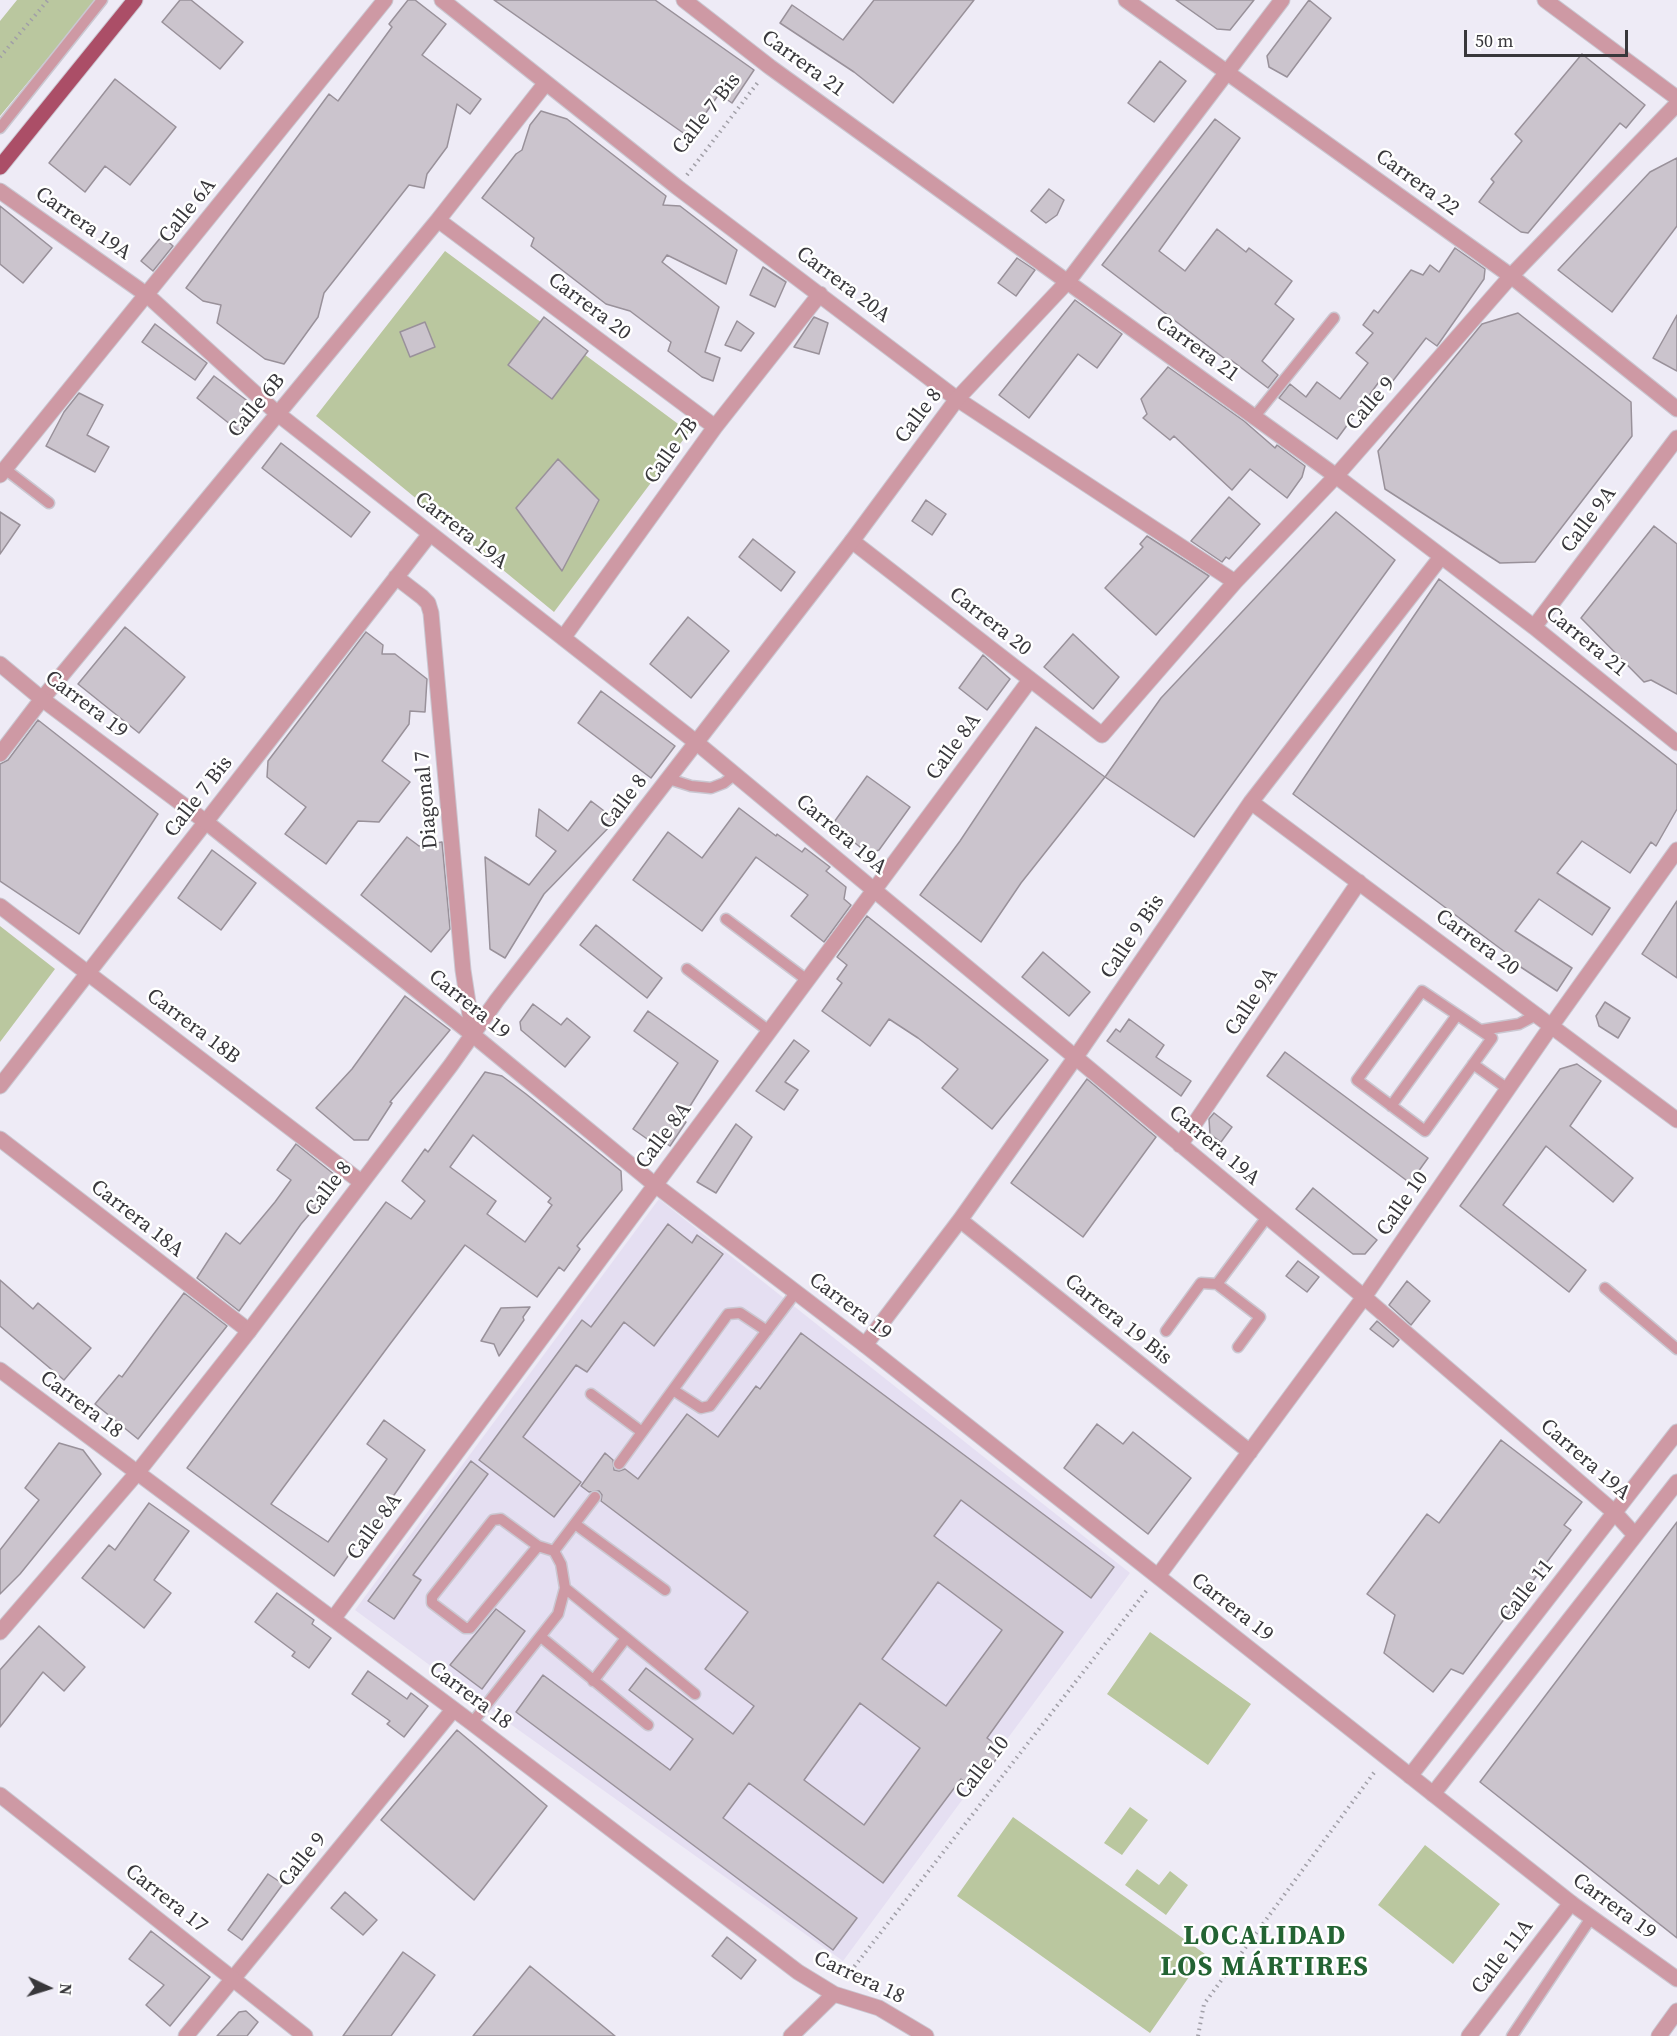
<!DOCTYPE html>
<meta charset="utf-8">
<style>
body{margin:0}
#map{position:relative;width:1677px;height:2036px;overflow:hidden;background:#eeebf6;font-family:"Source Serif 4",serif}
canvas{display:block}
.north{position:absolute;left:18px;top:1958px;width:60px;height:60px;-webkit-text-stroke:4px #fff;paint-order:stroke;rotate:94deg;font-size:16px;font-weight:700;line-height:24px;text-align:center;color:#38373b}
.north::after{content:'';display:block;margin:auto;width:21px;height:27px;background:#38373b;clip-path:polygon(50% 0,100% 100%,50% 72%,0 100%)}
.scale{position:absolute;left:1464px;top:30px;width:164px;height:27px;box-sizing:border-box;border:3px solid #38373b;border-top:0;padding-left:8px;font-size:18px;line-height:21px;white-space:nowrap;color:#38373b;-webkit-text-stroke:4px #fff;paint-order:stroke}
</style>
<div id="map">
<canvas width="1677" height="2036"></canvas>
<div class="north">N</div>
<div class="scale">50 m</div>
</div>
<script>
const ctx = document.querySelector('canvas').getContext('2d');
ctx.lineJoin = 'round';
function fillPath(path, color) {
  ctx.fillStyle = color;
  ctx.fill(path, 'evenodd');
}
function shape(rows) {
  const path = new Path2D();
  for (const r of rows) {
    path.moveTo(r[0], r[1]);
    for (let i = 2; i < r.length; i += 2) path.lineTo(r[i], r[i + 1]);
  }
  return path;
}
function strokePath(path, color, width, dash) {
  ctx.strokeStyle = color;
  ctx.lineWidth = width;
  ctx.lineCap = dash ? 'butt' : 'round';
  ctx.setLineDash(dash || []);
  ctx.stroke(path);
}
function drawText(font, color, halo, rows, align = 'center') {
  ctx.font = font + ' "Source Serif 4",serif';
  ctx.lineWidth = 5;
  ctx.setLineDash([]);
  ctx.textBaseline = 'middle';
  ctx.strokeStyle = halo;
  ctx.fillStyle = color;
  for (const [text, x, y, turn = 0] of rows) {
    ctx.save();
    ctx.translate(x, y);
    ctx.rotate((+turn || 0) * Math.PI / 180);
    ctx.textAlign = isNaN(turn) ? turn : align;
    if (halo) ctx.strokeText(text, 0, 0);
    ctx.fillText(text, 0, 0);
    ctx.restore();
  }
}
const built = shape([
 [659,1199,1130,1573,843,1961,485,1706,355,1610]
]);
const green = shape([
 [17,0,96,0,0,116,0,21],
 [445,251,689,432,554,612,316,416],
 [0,926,55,969,0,1042],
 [1150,1632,1251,1704,1208,1765,1107,1694],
 [1130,1807,1148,1820,1122,1855,1104,1843],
 [1013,1817,1205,1954,1150,2033,957,1896],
 [1425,1845,1500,1904,1453,1964,1378,1905],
 [1137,1869,1159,1885,1170,1871,1188,1885,1166,1915,1125,1885]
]);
const building = shape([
 [180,0,191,0,243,42,220,69,162,22,180,0],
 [408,0,415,0,446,24,422,55,481,99,470,114,457,104,447,147,427,174,424,188,409,185,324,293,318,317,284,364,265,359,217,323,221,305,203,301,186,288,329,94,338,101,392,27,389,24,408,0],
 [494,0,655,0,754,70,732,103,719,94,689,137,494,0],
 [874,0,974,0,893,103,854,72,780,23,792,5,843,40,874,0],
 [1176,0,1254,0,1230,30,1217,29,1176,0],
 [1309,0,1331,18,1287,77,1269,67,1267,56,1309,0],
 [1582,54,1645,105,1626,128,1620,123,1528,233,1521,232,1479,202,1494,182,1491,179,1522,141,1515,134,1582,54],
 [1160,61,1186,81,1154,122,1128,103,1160,61],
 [115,79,176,127,130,185,105,166,85,192,49,163,115,79],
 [541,111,567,119,666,196,663,205,680,206,737,250,726,284,667,255,662,262,719,307,705,352,720,358,713,381,702,377,668,351,671,342,630,311,606,304,531,246,534,238,482,198,516,154,522,150,530,125,541,111],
 [1215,119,1240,138,1159,251,1185,271,1217,229,1246,252,1249,248,1292,281,1275,304,1294,319,1262,361,1278,375,1268,388,1231,360,1229,362,1102,265,1215,119],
 [1677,158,1677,226,1612,312,1558,270,1650,172,1677,158],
 [1049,189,1064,200,1057,215,1046,223,1031,211,1049,189],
 [0,206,52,248,23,283,0,264,0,206],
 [162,236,173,246,153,271,141,261,162,236],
 [1455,248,1485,269,1484,279,1437,346,1426,338,1392,382,1384,375,1337,439,1279,398,1290,384,1306,397,1317,382,1340,399,1368,363,1356,353,1373,333,1363,325,1374,310,1378,313,1411,270,1423,275,1430,265,1439,272,1455,248],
 [1017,258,1035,270,1016,296,998,283,1017,258],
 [763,267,786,282,775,307,750,295,763,267],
 [1075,300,1122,334,1097,368,1078,354,1029,418,999,395,1075,300],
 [1518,313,1631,402,1632,436,1535,562,1500,563,1385,489,1378,451,1482,324,1518,313],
 [1677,315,1677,371,1653,358,1677,315],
 [544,317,588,351,552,399,508,365,544,317],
 [814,317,828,323,819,354,794,347,814,317],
 [737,321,754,333,741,351,725,345,737,321],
 [425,322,435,347,410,357,400,332,425,322],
 [155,324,207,363,195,380,142,342,155,324],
 [1168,367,1244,421,1275,448,1277,445,1305,466,1302,477,1287,498,1250,469,1232,490,1174,436,1170,440,1143,418,1147,414,1141,399,1168,367],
 [214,376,257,408,240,432,197,398,214,376],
 [79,393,103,405,87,435,109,447,95,472,46,446,64,412,79,393],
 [281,443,370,512,351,537,262,468,281,443],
 [558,459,599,500,562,571,516,508,558,459],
 [1229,497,1260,524,1229,559,1226,557,1222,562,1191,541,1229,497],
 [926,500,946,514,932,535,912,521,926,500],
 [0,512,20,525,0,554,0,512],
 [1336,512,1395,560,1194,837,1105,777,1161,698,1336,512],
 [1654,526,1677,544,1677,694,1651,680,1644,682,1581,618,1654,526],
 [1147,536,1209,576,1156,635,1105,588,1143,547,1140,544,1147,536],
 [753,539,795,572,781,591,739,557,753,539],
 [1439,579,1677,765,1677,809,1656,846,1651,842,1630,873,1582,841,1557,873,1610,908,1592,935,1539,899,1515,931,1572,968,1557,991,1507,958,1509,955,1293,794,1439,579],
 [688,617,729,651,691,698,650,664,688,617],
 [125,627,185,677,139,733,78,684,125,627],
 [366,632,383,645,382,654,395,654,427,679,425,712,410,711,409,724,382,761,410,782,379,822,358,821,326,864,285,834,306,807,267,777,268,761,366,632],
 [1073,634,1119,677,1093,709,1044,667,1073,634],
 [983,655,1010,679,987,710,959,688,983,655],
 [601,691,675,746,651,778,578,723,601,691],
 [38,720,158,814,79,934,0,881,0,764,8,760,38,720],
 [1036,727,1105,777,1021,883,981,942,920,895,960,841,1036,727],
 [867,776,910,807,879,850,869,854,832,825,867,776],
 [591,801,616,820,544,894,505,958,490,949,485,857,529,885,556,851,536,836,539,809,568,831,591,801],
 [739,808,776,836,777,834,802,852,805,848,830,867,826,871,846,887,844,899,851,905,824,942,791,916,808,895,756,857,702,931,633,880,668,832,702,858,739,808],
 [407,837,419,846,442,842,450,929,431,952,361,895,407,837],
 [212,850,256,883,221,930,178,898,212,850],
 [1677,901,1677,978,1642,954,1677,901],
 [867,916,1048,1060,992,1129,942,1088,958,1069,918,1038,889,1019,870,1046,822,1011,842,983,837,979,847,965,837,957,867,916],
 [596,925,662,978,647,998,580,945,596,925],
 [1043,952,1090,992,1069,1016,1022,977,1043,952],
 [405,996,450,1030,390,1102,392,1103,368,1140,354,1140,316,1108,352,1069,405,996],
 [1605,1002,1630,1018,1618,1038,1599,1026,1596,1016,1605,1002],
 [533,1004,561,1025,567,1018,590,1037,565,1067,521,1030,520,1022,533,1004],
 [648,1011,718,1061,682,1119,686,1122,670,1146,664,1142,660,1148,633,1129,678,1063,634,1031,648,1011],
 [1129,1019,1164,1045,1156,1057,1191,1081,1181,1096,1107,1041,1116,1029,1120,1032,1129,1019],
 [794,1040,809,1051,785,1082,798,1090,784,1110,756,1091,794,1040],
 [1285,1052,1428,1158,1410,1183,1267,1076,1285,1052],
 [1577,1064,1601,1081,1570,1126,1633,1178,1613,1202,1546,1146,1503,1205,1586,1270,1569,1292,1460,1206,1560,1069,1577,1064],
 [485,1072,502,1076,526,1094,621,1171,622,1190,577,1246,580,1249,564,1271,559,1267,537,1297,465,1245,390,1344,271,1504,328,1542,387,1459,367,1444,384,1420,425,1450,392,1498,395,1500,377,1525,372,1522,334,1576,187,1468,386,1202,411,1219,425,1201,402,1181,425,1149,428,1152,485,1072],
 [473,1135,551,1198,548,1202,552,1205,525,1242,487,1214,496,1201,450,1167,473,1135],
 [1087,1079,1156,1137,1083,1237,1011,1183,1087,1079],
 [1214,1113,1232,1127,1221,1142,1210,1134,1209,1119,1214,1113],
 [736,1124,752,1137,716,1193,697,1182,736,1124],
 [296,1144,340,1179,301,1224,239,1311,197,1278,226,1233,240,1244,275,1202,291,1180,277,1170,296,1144],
 [1313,1188,1377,1240,1365,1254,1353,1254,1296,1209,1313,1188],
 [668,1224,692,1243,697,1235,723,1254,654,1346,624,1322,587,1372,576,1365,523,1437,581,1482,554,1517,479,1460,582,1320,591,1327,668,1224],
 [1298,1261,1319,1277,1307,1292,1286,1276,1298,1261],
 [0,1280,33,1309,38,1303,91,1348,64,1380,0,1326,0,1280],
 [1407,1281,1430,1301,1411,1325,1389,1305,1407,1281],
 [184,1293,227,1326,138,1439,95,1404,119,1375,122,1377,184,1293],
 [530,1307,523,1317,524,1320,499,1356,494,1344,481,1341,501,1308,530,1307],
 [1377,1321,1399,1340,1393,1347,1370,1329,1377,1321],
 [801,1333,1114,1567,1091,1598,961,1500,934,1536,1063,1632,987,1738,1003,1750,974,1789,961,1779,883,1883,749,1783,723,1818,857,1918,833,1950,516,1712,543,1675,670,1770,693,1739,629,1690,646,1668,733,1734,754,1706,705,1669,748,1612,601,1501,602,1495,599,1491,589,1492,581,1486,605,1453,613,1460,614,1470,619,1471,625,1469,638,1479,687,1414,718,1437,756,1386,760,1389,801,1333],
 [938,1582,1002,1630,946,1706,882,1659,938,1582],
 [860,1703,920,1748,864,1825,804,1780,860,1703],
 [1097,1424,1123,1444,1133,1432,1191,1478,1148,1534,1064,1468,1097,1424],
 [1501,1440,1582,1502,1564,1525,1571,1530,1463,1674,1451,1669,1433,1692,1384,1653,1395,1615,1367,1594,1427,1514,1439,1523,1501,1440],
 [59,1443,83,1450,101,1474,20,1574,0,1594,0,1550,39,1500,25,1488,59,1443],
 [471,1461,488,1474,413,1575,421,1580,394,1619,368,1601,471,1461],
 [149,1503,189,1531,154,1580,171,1593,144,1628,82,1578,109,1545,115,1550,149,1503],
 [1677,1522,1677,1938,1480,1782,1677,1522],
 [277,1593,314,1620,312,1624,331,1638,309,1668,292,1656,295,1652,255,1622,277,1593],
 [496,1609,525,1631,482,1689,450,1665,496,1609],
 [39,1626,85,1667,64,1691,43,1672,0,1727,0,1670,39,1626],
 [368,1671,407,1699,411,1693,428,1706,404,1737,387,1724,390,1721,352,1694,368,1671],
 [457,1730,547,1806,474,1900,381,1820,457,1730],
 [268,1874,283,1884,242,1940,228,1930,268,1874],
 [345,1892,377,1920,363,1935,331,1908,345,1892],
 [151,1931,210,1977,170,2026,146,2005,164,1985,129,1959,151,1931],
 [727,1937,756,1960,741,1979,712,1956,727,1937],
 [403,1952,435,1975,391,2036,343,2036,403,1952],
 [530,1966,615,2036,473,2036,530,1966],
 [246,2011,258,2022,247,2036,217,2036,239,2012,246,2011]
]);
const path = shape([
 [0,57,48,0],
 [687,175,759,81],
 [847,1976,1147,1590],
 [1198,2036,1204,2004,1376,1770]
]);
const service = shape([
 [0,128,102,0],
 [1255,416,1334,318],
 [5,469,49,503],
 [669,779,691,786,711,788,724,783,735,774],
 [726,919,807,980],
 [687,969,769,1031],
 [1422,991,1492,1038,1425,1131,1357,1080,1422,991],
 [1481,1030,1519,1024,1538,1014],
 [1473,1064,1508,1089],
 [1391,1106,1457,1015],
 [1605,1288,1677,1349],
 [1166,1331,1201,1283,1217,1284],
 [1238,1347,1260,1317,1217,1284,1267,1217],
 [673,1390,701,1408,710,1406,796,1292],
 [591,1394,642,1432],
 [619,1464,728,1314,740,1313,767,1331],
 [575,1524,665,1590],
 [538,1546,501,1519,493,1520,432,1597,432,1603,465,1628,470,1628,538,1546,554,1551],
 [565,1588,695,1694],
 [541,1637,648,1725],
 [593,1681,626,1638],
 [472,1723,558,1614,565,1588,561,1564,554,1551,595,1497],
 [1512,2036,1591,1918]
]);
const minor = shape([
 [442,0,677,187,957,399,1235,582],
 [684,0,770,67,1336,476,1534,627,1677,743],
 [1126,0,1511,276,1677,409],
 [1545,0,1677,98],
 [0,191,147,295,278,414,697,743,1364,1297,1614,1512,1635,1535],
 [438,220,715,427],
 [0,475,385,0],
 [852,541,1102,735,1235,582,1336,476,1511,276,1677,104],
 [396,577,422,597,428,603,431,613,463,970,473,1035],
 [1534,627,1677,438],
 [563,638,715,427,820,294],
 [0,754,42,699,438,220,545,84],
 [1251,802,1677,1120],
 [0,906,361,1182],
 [0,1086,430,534],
 [0,1139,249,1331],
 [1180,1145,1359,882],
 [960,1220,1250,1452],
 [865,1345,960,1220,1075,1058,1251,802,1441,557],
 [1158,1576,1364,1297,1552,1025,1677,850],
 [333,1619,1030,680],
 [1410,1776,1677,1432],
 [1433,1794,1677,1482],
 [186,2036,453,1710],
 [1469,2036,1571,1903]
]);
const tertiary = shape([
 [0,664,42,699,206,822,473,1035,654,1184,865,1345,1571,1903,1677,1979],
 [0,1370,472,1723,798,1972,834,1994,879,2008,926,2036],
 [0,1632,137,1473,249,1331,451,1065,497,1000,852,541,957,399,1069,280,1282,0],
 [0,1795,305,2036],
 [791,2036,834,1994],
 [1659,2036,1677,2011]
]);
const primary = shape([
 [0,167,135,0]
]);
const streetNames = [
 ["Carrera 21",803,64,36],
 ["Calle 7 Bis",707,114,-52],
 ["Carrera 22",1417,183,36],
 ["Calle 6A",188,211,-51],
 ["Carrera 19A",83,224,35],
 ["Carrera 20A",843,285,37],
 ["Carrera 20",589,307,37],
 ["Carrera 21",1197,349,36],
 ["Calle 9",1371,404,-49],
 ["Calle 6B",257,406,-50],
 ["Calle 8",919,416,-53],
 ["Calle 7B",672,451,-54],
 ["Calle 9A",1589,520,-53],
 ["Carrera 19A",461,531,38],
 ["Carrera 20",990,622,38],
 ["Carrera 21",1586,642,39],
 ["Carrera 19",86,705,37],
 ["Calle 8A",954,747,-54],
 ["Calle 7 Bis",199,797,-52],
 ["Diagonal 7",427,800,-95],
 ["Calle 8",624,802,-52],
 ["Carrera 19A",841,835,40],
 ["Calle 9 Bis",1133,937,-56],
 ["Carrera 20",1477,943,36],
 ["Calle 9A",1252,1002,-56],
 ["Carrera 19",469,1005,39],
 ["Carrera 18B",193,1027,37],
 ["Calle 8A",664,1136,-53],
 ["Carrera 19A",1214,1146,40],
 ["Calle 8",329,1189,-53],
 ["Calle 10",1403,1204,-55],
 ["Carrera 18A",137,1219,38],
 ["Carrera 19",850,1307,37],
 ["Carrera 19 Bis",1118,1320,39],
 ["Carrera 18",81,1405,37],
 ["Carrera 19A",1585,1460,41],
 ["Calle 8A",375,1527,-54],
 ["Calle 11",1527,1591,-52],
 ["Carrera 19",1232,1608,38],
 ["Carrera 18",470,1696,37],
 ["Calle 10",983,1768,-52],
 ["Calle 9",303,1860,-51],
 ["Carrera 17",166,1899,38],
 ["Carrera 19",1614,1907,36],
 ["Calle 11A",1503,1957,-53],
 ["Carrera 18",859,1978,25]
];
const districtNames = [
 ["LOCALIDAD",1265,1937],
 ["LOS MÁRTIRES",1265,1968]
];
fillPath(built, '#e5dff2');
fillPath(green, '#bac79f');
fillPath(building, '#cbc4cd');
strokePath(building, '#99919a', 1.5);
strokePath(service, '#cac7d1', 13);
strokePath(minor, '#cac7d1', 17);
strokePath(tertiary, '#cac7d1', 17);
strokePath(primary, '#cac7d1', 17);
strokePath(path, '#a19fa7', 4, [1.5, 4.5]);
strokePath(service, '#ce99a4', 10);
strokePath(minor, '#ce99a4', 15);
strokePath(tertiary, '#ce99a4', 15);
strokePath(primary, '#ab4e67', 15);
drawText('21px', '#38373b', '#fff', streetNames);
ctx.letterSpacing = '1.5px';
drawText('bold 27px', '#236333', '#fff', districtNames);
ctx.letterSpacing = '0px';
</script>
